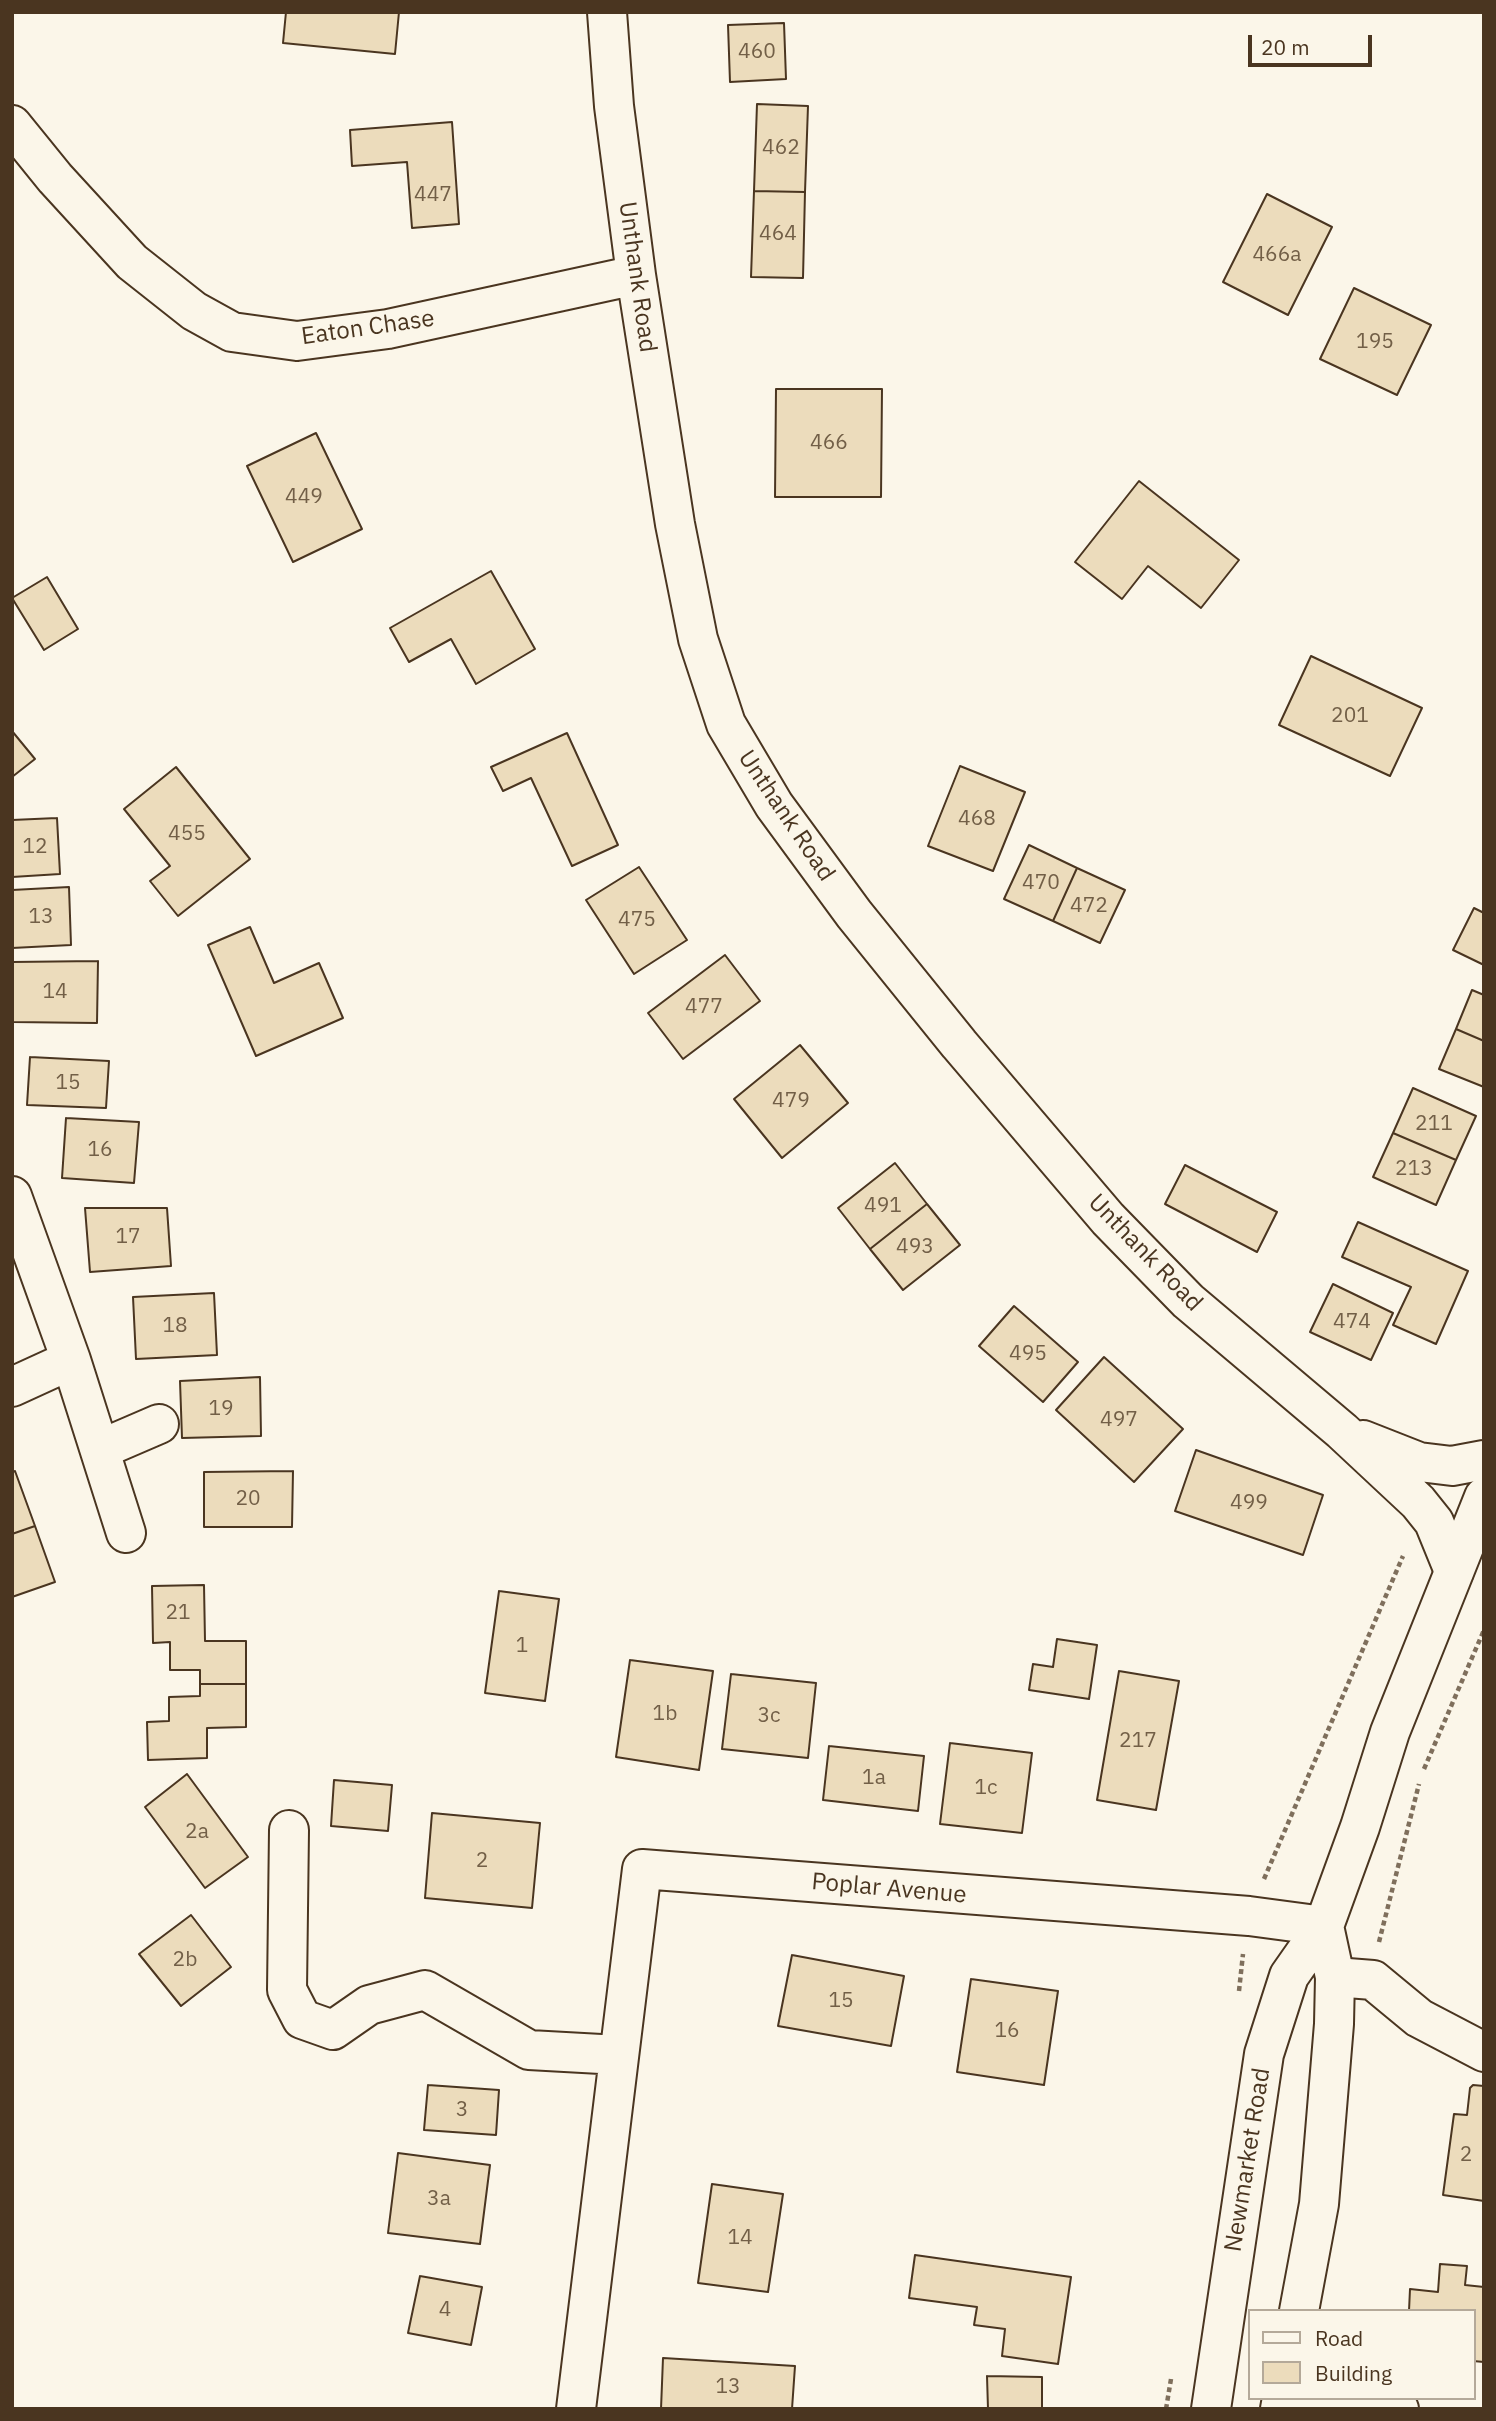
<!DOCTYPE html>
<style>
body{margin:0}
#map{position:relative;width:1496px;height:2421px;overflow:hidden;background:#fbf6e9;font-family:"IBM Plex Sans",sans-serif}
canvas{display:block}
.frame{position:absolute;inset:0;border:14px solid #4a3520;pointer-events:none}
.legend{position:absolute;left:1248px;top:2309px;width:228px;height:91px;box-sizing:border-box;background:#fbf6e9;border:2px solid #b4a999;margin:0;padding:9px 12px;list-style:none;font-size:21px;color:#4a3520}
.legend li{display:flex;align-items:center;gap:14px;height:35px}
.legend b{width:35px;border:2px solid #b4a999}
.scale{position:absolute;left:1248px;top:35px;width:124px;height:32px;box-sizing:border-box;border:4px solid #4a3520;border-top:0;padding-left:9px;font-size:21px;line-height:24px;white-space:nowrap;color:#4a3520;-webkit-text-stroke:5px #fbf6e9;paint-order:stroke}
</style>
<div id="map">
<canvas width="1496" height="2421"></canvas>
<div class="frame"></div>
<ul class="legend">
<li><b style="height:9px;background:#fbf6e9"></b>Road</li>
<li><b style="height:19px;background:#ecdcbc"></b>Building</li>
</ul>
<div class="scale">20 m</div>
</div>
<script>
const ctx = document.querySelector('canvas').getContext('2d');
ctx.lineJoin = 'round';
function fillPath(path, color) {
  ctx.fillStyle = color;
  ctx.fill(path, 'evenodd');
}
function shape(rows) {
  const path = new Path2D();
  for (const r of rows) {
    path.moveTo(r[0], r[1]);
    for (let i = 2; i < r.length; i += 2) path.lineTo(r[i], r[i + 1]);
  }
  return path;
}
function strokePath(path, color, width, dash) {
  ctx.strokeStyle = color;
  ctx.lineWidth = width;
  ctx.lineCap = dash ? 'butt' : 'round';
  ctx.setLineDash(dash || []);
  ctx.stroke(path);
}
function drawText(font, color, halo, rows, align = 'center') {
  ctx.font = font + ' "IBM Plex Sans",sans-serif';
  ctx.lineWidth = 5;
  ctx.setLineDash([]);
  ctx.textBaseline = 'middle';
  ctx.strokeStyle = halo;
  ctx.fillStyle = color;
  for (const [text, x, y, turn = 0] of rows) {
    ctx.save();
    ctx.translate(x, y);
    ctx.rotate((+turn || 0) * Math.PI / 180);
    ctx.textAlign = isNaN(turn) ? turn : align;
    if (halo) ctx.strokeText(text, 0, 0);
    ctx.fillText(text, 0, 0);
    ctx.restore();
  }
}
const building = shape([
 [286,12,399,12,395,54,283,43,286,12],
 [784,23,786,79,730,82,728,25,784,23],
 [757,104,808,106,805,192,754,191,757,104],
 [452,122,459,224,412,228,407,162,352,166,350,130,452,122],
 [754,191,805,192,803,278,751,277,754,191],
 [1267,194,1332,227,1288,315,1223,282,1267,194],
 [1354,288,1431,325,1397,395,1320,359,1354,288],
 [776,389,882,389,881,497,775,497,776,389],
 [316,433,362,529,293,562,247,466,316,433],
 [1139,481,1239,560,1201,608,1148,566,1122,599,1075,562,1139,481],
 [491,571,535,649,476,684,451,639,409,662,390,628,491,571],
 [47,577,78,629,44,650,12,598,47,577],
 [1311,656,1422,708,1390,776,1279,725,1311,656],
 [12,731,35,759,12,777,12,731],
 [567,733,618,845,572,866,531,778,503,791,491,767,567,733],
 [960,766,1025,792,993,871,928,846,960,766],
 [176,767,250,859,178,916,150,881,170,866,124,809,176,767],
 [57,818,60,874,12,877,12,820,57,818],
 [1029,845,1077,868,1053,921,1004,899,1029,845],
 [639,867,687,940,634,974,586,900,639,867],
 [1077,868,1125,890,1100,943,1053,921,1077,868],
 [69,887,71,945,12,948,12,890,69,887],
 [1474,908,1484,913,1484,965,1453,950,1474,908],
 [250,927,274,983,319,963,343,1018,256,1056,208,945,250,927],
 [725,955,760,1001,683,1059,648,1013,725,955],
 [98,961,97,1023,12,1022,12,962,98,961],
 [1472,990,1484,995,1484,1041,1456,1029,1472,990],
 [1456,1029,1484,1041,1484,1087,1439,1069,1456,1029],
 [800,1045,848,1103,782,1158,734,1099,800,1045],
 [30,1057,109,1061,106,1108,27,1105,30,1057],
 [1413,1088,1476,1116,1456,1160,1393,1133,1413,1088],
 [66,1118,139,1122,134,1183,62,1178,66,1118],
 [1393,1133,1456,1160,1436,1205,1373,1177,1393,1133],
 [895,1163,927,1204,870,1249,838,1208,895,1163],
 [1185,1165,1277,1212,1257,1252,1165,1204,1185,1165],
 [927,1204,960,1245,903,1290,870,1249,927,1204],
 [85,1208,167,1208,171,1266,90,1272,85,1208],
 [1358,1222,1468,1271,1436,1344,1393,1325,1411,1287,1342,1257,1358,1222],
 [1333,1284,1393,1313,1371,1360,1310,1332,1333,1284],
 [214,1293,217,1355,136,1359,133,1297,214,1293],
 [1014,1306,1078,1362,1043,1402,979,1346,1014,1306],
 [1104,1357,1183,1429,1134,1482,1056,1410,1104,1357],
 [260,1377,261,1436,182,1438,180,1381,260,1377],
 [1196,1450,1323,1495,1303,1555,1175,1511,1196,1450],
 [15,1471,35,1526,12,1534,12,1472,15,1471],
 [293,1471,292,1527,204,1527,204,1472,293,1471],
 [35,1526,55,1582,12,1597,12,1534,35,1526],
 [204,1585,205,1641,246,1641,246,1684,200,1684,200,1670,170,1670,170,1642,153,1643,152,1586,204,1585],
 [499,1591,559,1599,545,1701,485,1693,499,1591],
 [1057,1639,1097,1645,1089,1699,1029,1690,1033,1664,1053,1667,1057,1639],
 [630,1660,713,1671,699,1770,616,1757,630,1660],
 [1119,1671,1179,1681,1156,1810,1097,1800,1119,1671],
 [731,1674,816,1683,808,1758,722,1749,731,1674],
 [200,1684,246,1684,246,1727,207,1728,207,1758,148,1760,147,1722,169,1721,169,1697,200,1696,200,1684],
 [950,1743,1032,1753,1022,1833,940,1824,950,1743],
 [829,1746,924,1756,918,1811,823,1800,829,1746],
 [187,1774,248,1857,205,1888,145,1807,187,1774],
 [334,1780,392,1785,388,1831,331,1826,334,1780],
 [432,1813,540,1823,532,1908,425,1898,432,1813],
 [191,1915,231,1967,181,2006,139,1954,191,1915],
 [792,1955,904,1976,891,2046,778,2026,792,1955],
 [971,1979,1058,1991,1044,2085,957,2072,971,1979],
 [428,2085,499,2090,496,2135,424,2130,428,2085],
 [1473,2085,1484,2086,1484,2201,1443,2195,1454,2114,1467,2115,1470,2088,1473,2085],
 [398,2153,490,2165,480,2244,388,2233,398,2153],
 [712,2184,783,2194,768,2292,698,2283,712,2184],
 [915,2255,1071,2277,1058,2364,1002,2356,1005,2329,974,2325,977,2307,909,2298,915,2255],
 [1440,2264,1467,2266,1465,2285,1484,2287,1484,2362,1473,2361,1473,2311,1409,2311,1410,2289,1438,2292,1440,2264],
 [420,2276,482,2287,471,2345,408,2333,420,2276],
 [663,2358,795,2366,792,2409,661,2409,663,2358],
 [987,2376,1042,2377,1042,2409,988,2409,987,2376]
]);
const path = shape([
 [1424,1769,1484,1630],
 [1264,1879,1403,1556],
 [1379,1942,1419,1784],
 [1239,1991,1243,1954],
 [1166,2409,1171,2379]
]);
const minor = shape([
 [607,12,614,106,636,275,675,524,698,639,726,724,774,805,854,914,959,1044,1108,1219,1188,1301,1342,1431,1418,1502,1434,1522,1454,1571],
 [12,125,55,178,132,262,194,311,232,332,297,341,388,329,636,275],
 [12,1196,71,1360,12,1387],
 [71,1360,126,1533],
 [1363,1440,1419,1462,1452,1466,1484,1460],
 [101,1449,159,1424],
 [289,1830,287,1990,302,2019,333,2030,369,2005,425,1990,529,2050,619,2055],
 [1335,1977,1373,1980,1419,2018,1484,2052],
 [1327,2398,1399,2409],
 [576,2409,642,1869,1249,1916,1324,1926]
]);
const highway = shape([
 [1299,2311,1319,2204,1334,2024,1335,1977,1324,1926],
 [1211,2409,1264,2054,1289,1976,1324,1926,1360,1827,1390,1732,1484,1497],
 [1280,2409,1282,2398],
 [1311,2409,1312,2398]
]);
const numberNames = [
 ["460",757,52],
 ["462",781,148],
 ["447",433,195],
 ["464",778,234],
 ["466a",1277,255],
 ["195",1375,342],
 ["466",829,443],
 ["449",304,497],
 ["201",1350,716],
 ["468",977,819],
 ["455",187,834],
 ["12",35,847],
 ["470",1041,883],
 ["472",1089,906],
 ["13",41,917],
 ["475",637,920],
 ["14",55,992],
 ["477",704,1007],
 ["15",68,1083],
 ["479",791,1101],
 ["211",1434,1124],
 ["16",100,1150],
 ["213",1414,1169],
 ["491",883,1206],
 ["17",128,1237],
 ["493",915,1247],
 ["474",1352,1322],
 ["18",175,1326],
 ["495",1028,1354],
 ["19",221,1409],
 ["497",1119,1420],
 ["20",248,1499],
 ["499",1249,1503],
 ["21",178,1613],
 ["1",522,1646],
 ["1b",665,1714],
 ["3c",769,1716],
 ["217",1138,1741],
 ["1a",874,1778],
 ["1c",986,1788],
 ["2a",197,1832],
 ["2",482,1861],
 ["2b",185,1960],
 ["15",841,2001],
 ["16",1007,2031],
 ["3",462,2110],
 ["2",1466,2155],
 ["3a",439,2199],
 ["14",740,2238],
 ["4",445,2310],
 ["13",728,2387]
];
const streetNames = [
 ["Unthank Road",637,277,82],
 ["Eaton Chase",368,328,-8],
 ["Unthank Road",786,816,56],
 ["Unthank Road",1145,1253,46],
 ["Poplar Avenue",889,1889,5],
 ["Newmarket Road",1248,2160,-81]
];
fillPath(building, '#ecdcbc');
strokePath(building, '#4a3520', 2);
strokePath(minor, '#4a3520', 42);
strokePath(highway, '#4a3520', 42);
strokePath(path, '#7f6f5c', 4.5, [5, 3.5]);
strokePath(minor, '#fbf6e9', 38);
strokePath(highway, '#fbf6e9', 38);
drawText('21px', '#725f47', null, numberNames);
drawText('24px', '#4a3520', '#fbf6e9', streetNames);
</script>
